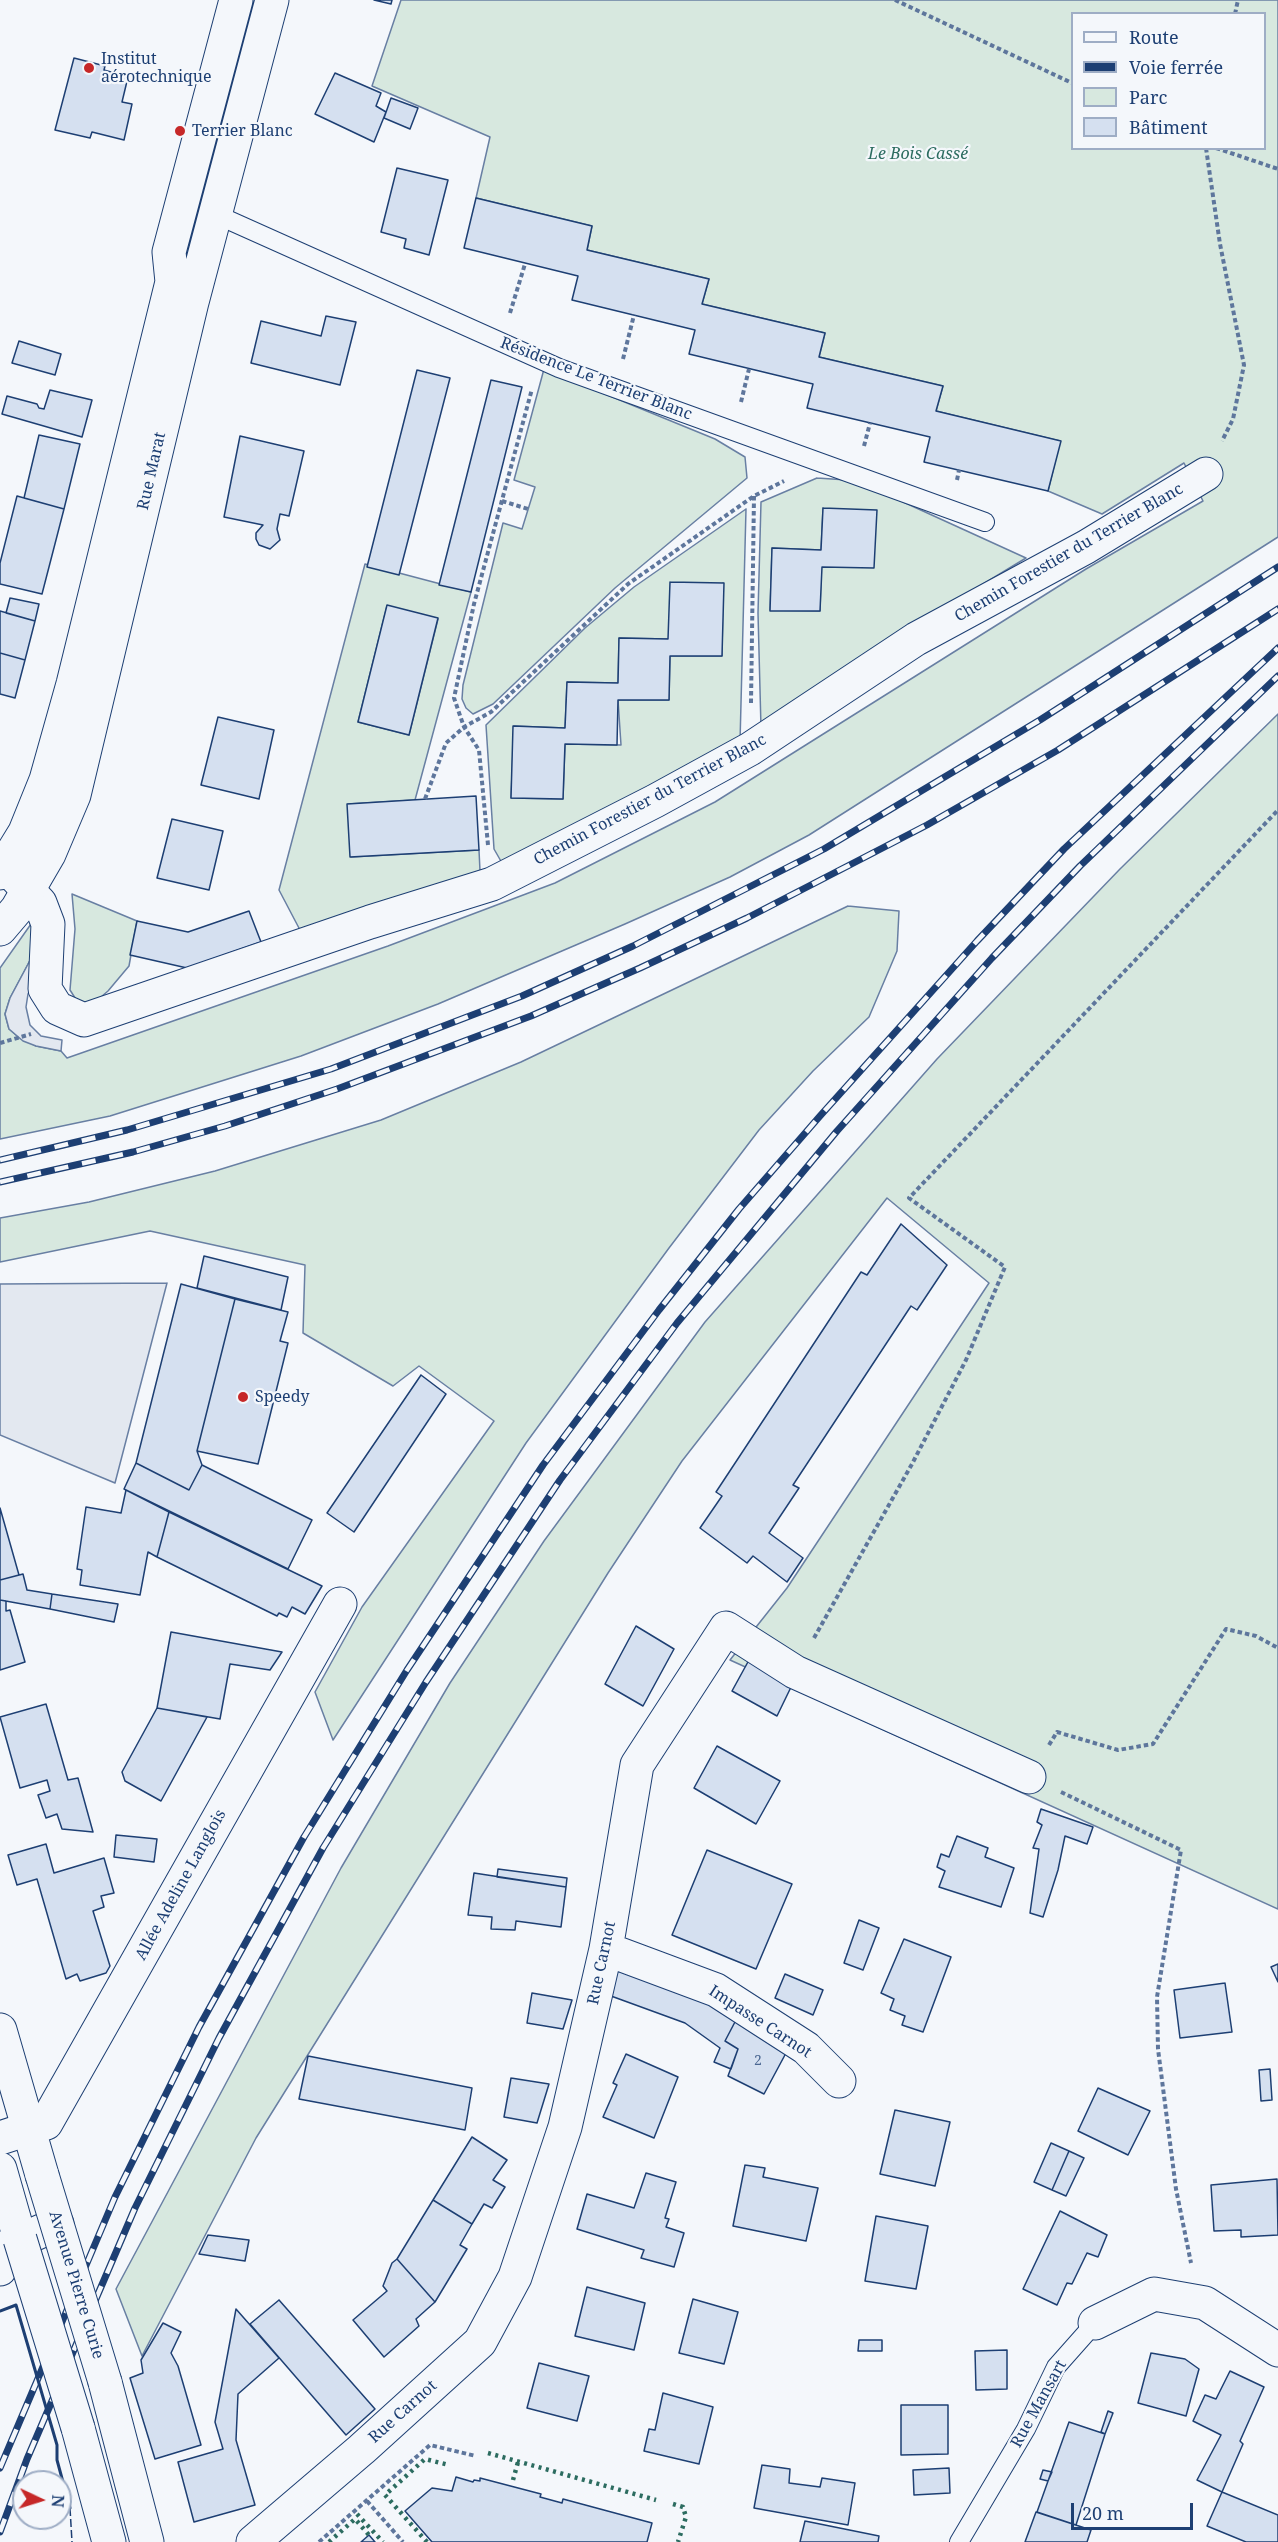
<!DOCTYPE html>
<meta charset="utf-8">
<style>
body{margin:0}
#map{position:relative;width:1278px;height:2542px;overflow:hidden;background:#f4f7fb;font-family:"Noto Serif",serif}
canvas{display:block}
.legend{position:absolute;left:1071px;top:12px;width:195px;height:138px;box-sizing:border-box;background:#f4f7fb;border:2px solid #9eadc5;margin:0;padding:8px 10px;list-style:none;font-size:18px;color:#1d3f73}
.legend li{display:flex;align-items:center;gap:12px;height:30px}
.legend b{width:30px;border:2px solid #9eadc5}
.north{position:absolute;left:12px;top:2470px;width:60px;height:60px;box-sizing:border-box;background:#f4f7fb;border:2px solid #9eadc5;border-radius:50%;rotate:94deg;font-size:16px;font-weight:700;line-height:24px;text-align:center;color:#1d3f73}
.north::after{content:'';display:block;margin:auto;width:21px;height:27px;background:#c62828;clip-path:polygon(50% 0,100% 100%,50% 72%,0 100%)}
.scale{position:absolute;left:1071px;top:2503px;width:122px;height:27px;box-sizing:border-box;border:3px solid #1d3f73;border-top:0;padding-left:8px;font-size:18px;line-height:21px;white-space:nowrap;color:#1d3f73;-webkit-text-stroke:4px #f4f7fb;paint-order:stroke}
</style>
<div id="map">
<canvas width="1278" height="2542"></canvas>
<ul class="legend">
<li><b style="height:8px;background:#f4f7fb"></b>Route</li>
<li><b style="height:8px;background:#1d3f73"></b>Voie ferrée</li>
<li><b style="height:16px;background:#d7e8df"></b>Parc</li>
<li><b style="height:16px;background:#d5e0f0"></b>Bâtiment</li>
</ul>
<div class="north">N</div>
<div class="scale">20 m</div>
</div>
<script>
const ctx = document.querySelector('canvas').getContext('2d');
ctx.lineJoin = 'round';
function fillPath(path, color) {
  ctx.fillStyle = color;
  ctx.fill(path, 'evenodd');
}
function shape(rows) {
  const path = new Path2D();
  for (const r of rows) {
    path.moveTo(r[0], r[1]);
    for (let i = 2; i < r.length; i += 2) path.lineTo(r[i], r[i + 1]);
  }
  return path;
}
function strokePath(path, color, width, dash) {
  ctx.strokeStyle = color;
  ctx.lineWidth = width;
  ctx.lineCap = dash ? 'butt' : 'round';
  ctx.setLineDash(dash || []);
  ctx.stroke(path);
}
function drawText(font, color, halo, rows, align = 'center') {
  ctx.font = font + ' "Noto Serif",serif';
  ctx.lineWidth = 4.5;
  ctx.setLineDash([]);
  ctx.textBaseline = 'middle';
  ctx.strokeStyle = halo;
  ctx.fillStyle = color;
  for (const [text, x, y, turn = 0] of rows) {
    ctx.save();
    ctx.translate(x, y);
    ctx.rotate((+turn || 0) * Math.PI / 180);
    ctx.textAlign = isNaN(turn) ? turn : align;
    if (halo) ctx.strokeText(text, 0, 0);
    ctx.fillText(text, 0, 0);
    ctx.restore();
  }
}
const green = shape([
 [401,0,1278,0,1278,537,809,835,730,877,625,924,438,1004,301,1056,110,1116,0,1139,0,968,31,924,37,926,35,951,10,998,5,1014,9,1029,16,1035,36,1046,61,1051,67,1058,388,946,555,883,715,802,1086,569,1203,501,1184,463,1102,514,1048,491,1060,441,936,411,943,386,819,357,825,333,702,304,709,279,587,250,592,226,476,198,490,137,372,86,401,0],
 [1072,14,1264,14,1264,148,1072,148,1072,14],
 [544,369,715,439,745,457,747,478,615,588,493,704,473,714,466,708,462,699,463,685,503,523,522,529,535,487,514,480,544,369],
 [817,478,847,480,901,501,1026,558,970,592,761,728,758,613,761,502,817,478],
 [823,508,820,611,770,610,772,548,821,550,823,508],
 [746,509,740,742,502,863,494,849,486,725,585,628,634,587,746,509],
 [723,583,722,656,670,656,669,700,618,700,621,745,565,744,563,799,511,798,514,726,565,728,567,682,618,683,619,638,668,639,723,583],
 [365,564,471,592,415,800,348,804,351,857,479,850,480,871,300,930,279,890,365,564],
 [387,606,438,619,409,735,358,722,387,606],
 [1278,714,1278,1909,730,1660,787,1588,989,1283,887,1198,682,1461,608,1573,256,2138,142,2356,116,2289,341,1868,450,1683,544,1541,705,1322,937,1059,1120,869,1278,714],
 [72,894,137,921,129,966,108,991,94,1003,77,1001,70,990,75,929,72,894],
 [848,906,899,911,897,951,869,1017,813,1071,759,1130,669,1248,526,1443,333,1740,315,1692,362,1607,494,1421,419,1366,393,1386,303,1333,305,1265,150,1231,0,1262,0,1218,89,1202,215,1171,381,1120,521,1062,848,906]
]);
const parking = shape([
 [35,951,40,968,28,994,26,1007,30,1025,41,1036,62,1040,61,1051,36,1046,23,1041,9,1029,5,1014,10,998,35,951],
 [167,1283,115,1483,0,1435,0,1284,167,1283]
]);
const building = shape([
 [374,0,392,0,391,4,374,0],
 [74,58,105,66,104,70,128,77,122,102,132,104,124,140,92,132,90,138,55,130,74,58],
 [335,73,381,93,376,106,386,112,374,142,315,114,335,73],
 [391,98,418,108,410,129,384,118,391,98],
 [397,168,448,180,429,255,404,248,406,239,381,232,397,168],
 [476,198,592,226,587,250,709,279,702,304,825,333,819,357,943,386,936,411,1061,441,1048,491,924,462,930,437,807,408,813,384,689,354,695,330,572,300,578,276,464,248,476,198],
 [326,316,356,322,340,385,251,363,261,321,321,336,326,316],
 [19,341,61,354,55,375,12,363,19,341],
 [417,370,450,378,399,575,367,567,417,370],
 [491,380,522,387,471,592,439,585,491,380],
 [50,390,92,400,82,437,2,414,7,396,37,404,39,408,44,409,50,390],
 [39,435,80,444,64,509,24,498,39,435],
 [240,436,304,451,289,516,280,514,277,529,280,540,270,549,259,545,256,539,256,533,263,525,224,517,240,436],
 [17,496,64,509,42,594,0,584,0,563,17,496],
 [823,508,877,510,874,568,822,567,820,611,770,611,772,548,821,550,823,508],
 [670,582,724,583,722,656,670,656,669,700,618,700,617,745,565,744,563,799,511,798,513,726,565,728,567,682,618,683,619,638,668,639,670,582],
 [10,598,39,604,35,621,6,613,10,598],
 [387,605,438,618,409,735,358,722,387,605],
 [0,611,35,621,25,660,0,653,0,611],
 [0,653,25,660,15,698,0,694,0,653],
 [218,717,274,730,259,799,201,785,218,717],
 [476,796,479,850,350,857,347,804,476,796],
 [172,819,223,831,209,890,157,878,172,819],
 [249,911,261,942,187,968,130,955,137,921,188,932,249,911],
 [901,1224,947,1265,917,1310,911,1306,793,1485,799,1488,769,1533,803,1558,787,1582,753,1556,747,1563,700,1528,722,1496,716,1492,861,1272,867,1275,901,1224],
 [204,1256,288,1277,281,1310,197,1288,204,1256],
 [181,1284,235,1299,197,1451,202,1465,189,1490,136,1463,181,1284],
 [235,1299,288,1312,280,1341,288,1343,258,1464,197,1451,235,1299],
 [421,1375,446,1394,354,1532,327,1513,421,1375],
 [136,1463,189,1490,202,1465,312,1520,288,1569,124,1489,136,1463],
 [126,1490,169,1512,157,1557,148,1552,140,1595,80,1585,82,1570,77,1569,86,1507,121,1513,126,1490],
 [0,1508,19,1575,0,1580,0,1508],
 [169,1512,322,1586,305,1614,292,1607,287,1617,279,1613,277,1616,157,1557,169,1512],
 [23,1574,27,1590,52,1594,50,1609,0,1600,0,1580,23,1574],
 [52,1594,118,1604,114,1622,50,1609,52,1594],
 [0,1600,6,1601,6,1611,10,1610,25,1662,0,1670,0,1600],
 [636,1626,674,1649,643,1706,605,1684,636,1626],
 [171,1632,282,1652,270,1670,230,1664,220,1719,157,1708,171,1632],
 [749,1660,793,1683,777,1716,732,1691,749,1660],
 [46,1704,68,1780,78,1778,93,1832,62,1829,57,1814,46,1818,38,1795,50,1791,47,1780,20,1788,0,1717,46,1704],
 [157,1708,207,1717,161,1801,125,1781,122,1772,157,1708],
 [717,1746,780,1781,756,1824,694,1788,717,1746],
 [1041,1809,1093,1827,1087,1844,1065,1836,1058,1870,1043,1917,1030,1913,1039,1849,1033,1848,1042,1825,1037,1822,1041,1809],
 [116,1835,157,1839,154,1862,114,1857,116,1835],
 [957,1836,988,1848,985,1857,1014,1868,1001,1907,939,1887,945,1871,937,1867,941,1854,949,1857,957,1836],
 [46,1844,54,1873,104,1858,114,1893,101,1896,104,1907,93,1911,110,1966,106,1973,80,1981,77,1974,66,1979,37,1879,17,1885,8,1855,46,1844],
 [707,1850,792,1884,756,1969,672,1935,707,1850],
 [498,1869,567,1878,566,1887,497,1877,498,1869],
 [474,1873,566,1887,561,1927,516,1921,515,1930,491,1929,492,1917,468,1915,474,1873],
 [859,1920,879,1928,863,1970,844,1963,859,1920],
 [904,1939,951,1957,923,2032,902,2025,905,2016,890,2010,894,1999,881,1993,904,1939],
 [617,1963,692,1993,736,2020,725,2041,738,2049,731,2069,714,2062,720,2048,685,2023,611,1996,617,1963],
 [1278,1964,1278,1982,1271,1967,1278,1964],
 [785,1974,823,1990,813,2015,775,1998,785,1974],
 [1225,1983,1232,2032,1180,2038,1174,1990,1225,1983],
 [532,1993,572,2000,563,2029,527,2023,532,1993],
 [736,2020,786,2053,764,2094,728,2076,738,2049,725,2041,736,2020],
 [626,2054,678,2077,654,2138,603,2117,617,2085,613,2083,626,2054],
 [308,2056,472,2088,465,2130,299,2099,308,2056],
 [1270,2069,1272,2100,1261,2101,1259,2070,1270,2069],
 [511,2078,549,2084,537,2123,504,2117,511,2078],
 [1098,2088,1150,2111,1128,2155,1078,2131,1098,2088],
 [895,2110,950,2122,935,2186,880,2174,895,2110],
 [472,2137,507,2160,493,2180,505,2187,492,2208,484,2204,472,2224,433,2200,472,2137],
 [1051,2143,1069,2151,1052,2190,1034,2182,1051,2143],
 [1069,2151,1084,2158,1066,2196,1052,2190,1069,2151],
 [745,2165,765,2168,763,2177,818,2188,806,2241,733,2226,745,2165],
 [646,2173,676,2182,665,2218,669,2219,666,2227,684,2233,674,2267,641,2258,644,2250,577,2229,587,2194,634,2208,646,2173],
 [1277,2179,1278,2235,1241,2237,1241,2230,1214,2231,1211,2185,1277,2179],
 [433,2200,472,2224,460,2245,467,2249,435,2302,397,2259,433,2200],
 [1060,2211,1107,2235,1098,2257,1087,2253,1072,2284,1067,2283,1057,2305,1023,2289,1060,2211],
 [876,2216,928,2226,916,2289,865,2281,876,2216],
 [208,2235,249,2240,245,2261,199,2254,208,2235],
 [397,2259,435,2302,416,2319,419,2326,384,2357,353,2320,387,2291,383,2286,392,2263,397,2259],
 [587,2287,645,2303,634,2350,575,2336,587,2287],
 [693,2299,738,2312,724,2364,679,2353,693,2299],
 [279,2300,375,2409,346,2435,250,2324,279,2300],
 [236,2309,279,2358,238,2394,236,2440,255,2505,194,2522,178,2462,223,2449,215,2422,236,2309],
 [163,2323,181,2332,171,2353,178,2366,201,2445,155,2459,130,2378,143,2373,141,2360,163,2323],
 [859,2340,882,2340,882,2351,858,2351,859,2340],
 [1007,2350,1007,2389,976,2390,975,2351,1007,2350],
 [1151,2353,1185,2359,1199,2369,1186,2416,1138,2403,1151,2353],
 [539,2363,589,2376,577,2421,527,2408,539,2363],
 [1230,2371,1264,2387,1240,2441,1243,2444,1222,2492,1197,2480,1221,2435,1193,2421,1205,2395,1216,2399,1230,2371],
 [663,2393,713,2407,699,2464,644,2451,649,2429,655,2430,663,2393],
 [901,2405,948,2405,948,2454,901,2455,901,2405],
 [1108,2411,1113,2413,1105,2434,1101,2432,1108,2411],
 [1069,2422,1105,2434,1076,2525,1037,2512,1069,2422],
 [762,2465,790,2469,789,2483,820,2487,822,2478,855,2483,848,2525,754,2508,762,2465],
 [949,2468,950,2493,914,2495,913,2470,949,2468],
 [1043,2470,1052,2472,1048,2481,1040,2479,1043,2470],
 [456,2477,473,2482,474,2480,480,2481,480,2478,541,2494,540,2497,562,2503,563,2499,652,2523,647,2542,432,2542,405,2511,432,2488,452,2491,456,2477],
 [1222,2492,1278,2515,1278,2542,1246,2542,1207,2526,1222,2492],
 [1036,2512,1091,2530,1087,2542,1025,2542,1036,2512],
 [805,2521,879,2536,878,2542,800,2542,805,2521],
 [369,2535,375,2542,361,2542,369,2535]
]);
const path = shape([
 [895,0,1072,83],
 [1235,14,1238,0],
 [1206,148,1220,244,1244,365,1233,419,1222,441],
 [1216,148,1278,169],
 [510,313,525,264],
 [623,359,634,315],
 [741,402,749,369],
 [864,446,870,423],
 [957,480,959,470],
 [502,501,528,509],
 [751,703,754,496],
 [425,799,446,743,464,727,491,712,628,584,754,496,784,481],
 [488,845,479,750,464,727,454,698,474,604,532,389],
 [0,1043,31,1034],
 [814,1638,912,1464,966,1360,1005,1267,909,1198,1278,810],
 [1049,1745,1057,1732,1118,1750,1153,1744,1226,1629,1256,1636,1278,1648],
 [1061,1792,1181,1850,1157,1997,1158,2049,1176,2189,1191,2263],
 [367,2501,403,2542],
 [319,2542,430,2445,476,2456]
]);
const service = shape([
 [215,214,559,368,985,522],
 [959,2542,1026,2429,1056,2367,1095,2323]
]);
const minor = shape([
 [8,869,40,903,48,924,45,989,57,1008,84,1020,370,922,492,884,655,801,750,749,916,639,1086,547,1206,474],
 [606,1949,716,1990,806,2048,839,2081],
 [0,2138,46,2123,340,1604],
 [0,2269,10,2245,57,2224],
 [1095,2323,1154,2294,1205,2303,1278,2350],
 [253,2542,362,2449,480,2342,515,2277,565,2127,606,1949,637,1765,726,1628,795,1672,1029,1777]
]);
const secondary = shape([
 [0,873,25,832,46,780,73,684,172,282,169,252,236,0],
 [0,929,17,909,49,854,74,795,192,302,272,0]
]);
const primary = shape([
 [0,2030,42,2175],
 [0,2169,20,2239],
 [105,2382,147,2542],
 [78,2428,109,2542]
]);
const rail = shape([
 [0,1160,127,1130,331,1069,522,996,633,946,824,849,1040,720,1278,567],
 [0,1182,133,1152,225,1126,337,1089,531,1016,640,968,747,918,927,825,1058,750,1278,609],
 [0,2468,115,2197,199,2027,304,1837,407,1670,543,1465,659,1310,739,1209,820,1116,977,941,1064,849,1278,648],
 [0,2532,27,2459,135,2208,219,2038,323,1848,426,1682,560,1480,677,1323,837,1131,992,958,1080,866,1278,676]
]);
const primaryBridge = shape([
 [42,2175,105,2382],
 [20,2239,78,2428]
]);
const hedge = shape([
 [488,2453,656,2500],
 [513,2480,518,2462],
 [673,2504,683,2507,686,2517,678,2542],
 [357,2514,383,2542],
 [329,2542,355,2519,369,2535],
 [427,2542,385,2495,425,2459,449,2465]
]);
const fence = shape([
 [70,2508,72,2542]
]);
const wall = shape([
 [0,2311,16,2305,57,2445,57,2460,70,2508]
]);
const markers = [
 [89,68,6,"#c62828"],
 [180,131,6,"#c62828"],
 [243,1397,6,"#c62828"]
];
const numberNames = [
 ["2",758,2061]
];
const poiNames = [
 ["Institut",101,59],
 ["aérotechnique",101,77],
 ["Terrier Blanc",192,131],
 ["Speedy",255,1397]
];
const parkNames = [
 ["Le Bois Cassé",918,154]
];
const streetNames = [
 ["Résidence Le Terrier Blanc",596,379,21],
 ["Rue Marat",152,471,-77],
 ["Chemin Forestier du Terrier Blanc",1069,553,-30],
 ["Chemin Forestier du Terrier Blanc",650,800,-28],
 ["Allée Adeline Langlois",181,1885,-61],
 ["Rue Carnot",602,1963,-78],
 ["Impasse Carnot",760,2022,33],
 ["Avenue Pierre Curie",76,2285,73],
 ["Rue Mansart",1039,2404,-61],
 ["Rue Carnot",403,2412,-42]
];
fillPath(green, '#d7e8df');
strokePath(green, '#687fa3', 1.5);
fillPath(parking, '#e3e8f0');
strokePath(parking, '#687fa3', 1.5);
fillPath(building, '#d5e0f0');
strokePath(building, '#1d3f73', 1.5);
strokePath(service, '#1d3f73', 20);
strokePath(minor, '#1d3f73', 35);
strokePath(secondary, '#1d3f73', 35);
strokePath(primary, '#1d3f73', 35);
strokePath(path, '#5e769c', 4, [4.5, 3]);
strokePath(service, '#f4f7fb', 18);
strokePath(minor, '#f4f7fb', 33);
strokePath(secondary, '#f4f7fb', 33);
strokePath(primary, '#f4f7fb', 33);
strokePath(rail, '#1d3f73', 7);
strokePath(rail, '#f4f7fb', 4.5, [14]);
strokePath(primaryBridge, '#1d3f73', 35, []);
strokePath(primaryBridge, '#f4f7fb', 33);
strokePath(hedge, '#2c6c60', 4.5, [3, 4.5]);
strokePath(fence, '#1d3f73', 1.5, [8, 3]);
strokePath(wall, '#1d3f73', 3);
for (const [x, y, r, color] of markers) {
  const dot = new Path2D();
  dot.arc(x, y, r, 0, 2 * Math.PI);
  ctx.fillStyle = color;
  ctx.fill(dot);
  strokePath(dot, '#f4f7fb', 2);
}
drawText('14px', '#4b6792', null, numberNames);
drawText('16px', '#1d3f73', '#f4f7fb', poiNames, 'left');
drawText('italic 16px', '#2c6c60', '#f4f7fb', parkNames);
drawText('16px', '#1d3f73', '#f4f7fb', streetNames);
</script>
